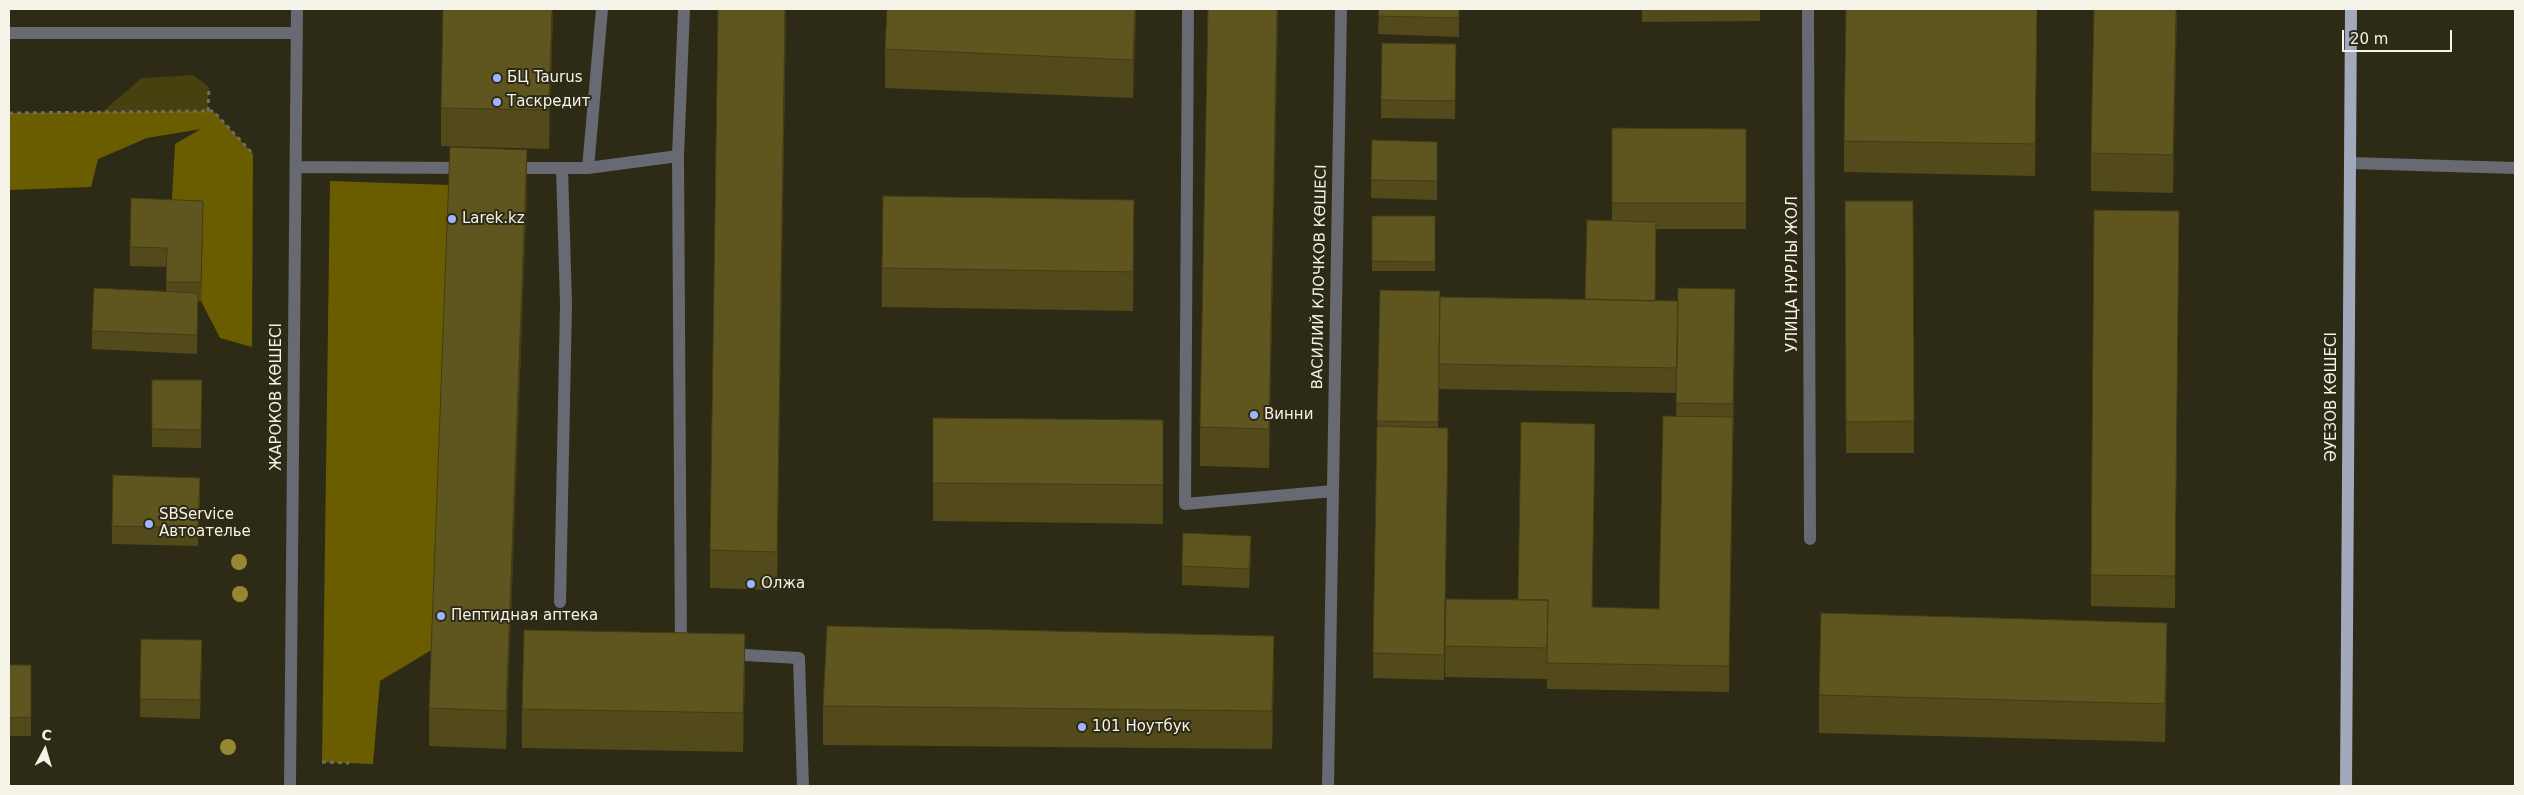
<!DOCTYPE html>
<meta charset="utf-8">
<style>
body{margin:0}
#map{position:relative;width:2524px;height:795px;overflow:hidden;background:#2d2a16;font-family:"DejaVu Sans",sans-serif}
canvas{display:block}
.frame{position:absolute;inset:0;border:10px solid #f5f3e7;pointer-events:none}
.north{position:absolute;left:20px;top:725px;width:50px;height:50px;-webkit-text-stroke:4px #2d2a16;paint-order:stroke;rotate:6deg;font-size:14px;font-weight:700;line-height:20px;text-align:center;color:#f5f3e7}
.north::after{content:'';display:block;margin:auto;width:18px;height:22px;background:#f5f3e7;clip-path:polygon(50% 0,100% 100%,50% 72%,0 100%)}
.scale{position:absolute;left:2342px;top:30px;width:110px;height:22px;box-sizing:border-box;border:2px solid #f5f3e7;border-top:0;padding-left:6px;font-size:15px;line-height:18px;white-space:nowrap;color:#f5f3e7;-webkit-text-stroke:4px #2d2a16;paint-order:stroke}
</style>
<div id="map">
<canvas width="2524" height="795"></canvas>
<div class="frame"></div>
<div class="north">С</div>
<div class="scale">20 m</div>
</div>
<script>
const ctx = document.querySelector('canvas').getContext('2d');
ctx.lineJoin = 'round';
function fillPath(path, color) {
  ctx.fillStyle = color;
  ctx.fill(path, 'evenodd');
}
function shape(rows) {
  const path = new Path2D();
  for (const r of rows) {
    path.moveTo(r[0], r[1]);
    for (let i = 2; i < r.length; i += 2) path.lineTo(r[i], r[i + 1]);
  }
  return path;
}
function strokePath(path, color, width, dash) {
  ctx.strokeStyle = color;
  ctx.lineWidth = width;
  ctx.lineCap = dash ? 'butt' : 'round';
  ctx.setLineDash(dash || []);
  ctx.stroke(path);
}
function drawText(font, color, halo, rows, align = 'center') {
  ctx.font = font + ' "DejaVu Sans",sans-serif';
  ctx.lineWidth = 4;
  ctx.setLineDash([]);
  ctx.textBaseline = 'middle';
  ctx.strokeStyle = halo;
  ctx.fillStyle = color;
  for (const [text, x, y, turn = 0] of rows) {
    ctx.save();
    ctx.translate(x, y);
    ctx.rotate((+turn || 0) * Math.PI / 180);
    ctx.textAlign = isNaN(turn) ? turn : align;
    if (halo) ctx.strokeText(text, 0, 0);
    ctx.fillText(text, 0, 0);
    ctx.restore();
  }
}
const green = shape([
 [193,75,209,87,208,111,102,112,142,78]
]);
const forest = shape([
 [213,111,253,154,252,347,220,338,201,301,171,218,175,144,201,129,147,138,98,159,91,187,9,190,9,113],
 [330,181,450,185,433,649,380,681,373,764,322,762]
]);
const path = shape([
 [208,111,209,87],
 [9,113,213,111,253,154],
 [322,762,349,763]
]);
const minor = shape([
 [1188,9,1185,504,1333,491],
 [1808,9,1810,539],
 [9,33,297,33],
 [2350,163,2515,168],
 [296,167,466,168],
 [511,168,588,168,678,156],
 [588,168,602,9],
 [560,602,566,304,562,168],
 [681,649,678,156,684,9],
 [727,654,799,658,803,786],
 [290,786,297,9],
 [1328,786,1341,9]
]);
const major = shape([
 [2346,786,2351,9]
]);
const trees = [
 [239,562],
 [240,594],
 [228,747]
];
const wall = shape([
 [553,9,549,149,441,146,441,108],
 [786,9,777,590,710,588,710,550],
 [1136,9,1133,98,885,88,885,49],
 [1208,9,1278,9,1269,468,1200,466,1200,427],
 [1379,9,1459,9,1459,37,1378,34],
 [1642,9,1760,9,1760,21,1642,22],
 [2037,9,2035,176,1844,172,1844,141],
 [2177,9,2173,193,2091,191,2091,153],
 [1456,44,1455,119,1381,118,1381,100],
 [1612,128,1746,129,1746,229,1656,229,1655,301,1735,328,1729,692,1547,689,1547,679,1445,677,1446,599,1518,600,1595,449,1592,607,1659,609,1676,416,1677,393,1439,389,1438,427,1448,453,1444,680,1373,678,1380,290,1440,297,1585,299,1612,221],
 [1372,140,1437,142,1437,200,1371,198],
 [527,189,506,749,429,746,429,708],
 [1845,201,1913,201,1914,453,1846,453],
 [2179,211,2175,608,2091,606,2091,575],
 [1372,216,1435,216,1435,271,1372,271],
 [203,219,201,301,198,301,197,354,92,349,92,331,166,291,167,267,130,266,130,247],
 [1134,238,1133,311,882,307,882,268],
 [152,380,202,380,201,448,152,447],
 [933,418,1163,420,1163,524,933,521],
 [200,496,198,546,112,544,112,526],
 [1251,555,1249,588,1182,585,1182,566],
 [141,639,202,659,200,719,140,717],
 [2167,661,2165,742,1819,733,1819,695],
 [9,665,31,665,31,736,9,736],
 [745,672,743,752,522,748,522,709],
 [1274,674,1272,749,823,745,823,706]
]);
const shadedWall = shape([
 [552,9,553,9,549,149,549,110],
 [785,9,786,9,777,590,777,552],
 [1135,9,1136,9,1136,24,1133,98,1133,60],
 [1277,9,1278,9,1269,468,1269,429],
 [2037,9,2037,28,2035,176,2035,144],
 [2176,9,2177,9,2173,193,2173,155],
 [527,150,527,189,506,749,506,711],
 [1134,200,1134,238,1133,311,1133,272],
 [203,201,203,219,201,301,201,282],
 [1735,289,1735,328,1733,443,1733,404],
 [198,293,198,311,197,354,197,335],
 [1733,417,1733,443,1729,692,1729,666],
 [1595,424,1595,449,1592,633,1592,607],
 [1448,428,1448,453,1444,680,1444,655],
 [1251,536,1251,555,1249,588,1249,569],
 [2167,623,2167,661,2165,742,2165,704],
 [745,634,745,672,743,752,743,713],
 [1274,636,1274,674,1272,749,1272,711]
]);
const building = shape([
 [443,9,552,9,549,110,441,108,443,9],
 [718,9,785,9,777,552,710,550,718,9],
 [887,9,1135,9,1133,60,885,49,887,9],
 [1208,9,1277,9,1269,429,1200,427,1208,9],
 [1379,9,1459,9,1459,18,1378,16,1379,9],
 [1846,9,2037,9,2035,144,1844,141,1846,9],
 [2094,9,2176,9,2173,155,2091,153,2094,9],
 [1382,43,1456,44,1455,101,1381,100,1382,43],
 [1612,128,1746,129,1746,203,1612,203,1612,128],
 [1372,140,1437,142,1437,181,1371,180,1372,140],
 [450,147,527,150,506,711,429,708,450,147],
 [883,196,1134,200,1133,272,882,268,883,196],
 [131,198,203,201,201,282,166,282,167,248,130,247,131,198],
 [1845,201,1913,201,1914,421,1846,422,1845,201],
 [2094,210,2179,211,2175,576,2091,575,2094,210],
 [1372,216,1435,216,1435,262,1372,261,1372,216],
 [1587,220,1656,222,1655,301,1585,299,1587,220],
 [94,288,198,293,197,335,92,331,94,288],
 [1678,288,1735,289,1733,404,1676,403,1678,288],
 [1380,290,1440,291,1438,422,1377,421,1380,290],
 [1440,297,1678,301,1677,368,1439,364,1440,297],
 [152,380,202,380,201,430,152,429,152,380],
 [1663,416,1733,417,1729,666,1547,663,1548,600,1518,600,1521,422,1595,424,1592,607,1659,609,1663,416],
 [933,418,1163,420,1163,485,933,483,933,418],
 [1377,426,1448,428,1444,655,1373,653,1377,426],
 [113,475,200,478,198,528,112,526,113,475],
 [1183,533,1251,536,1249,569,1182,566,1183,533],
 [1446,599,1548,600,1547,648,1445,646,1446,599],
 [1821,613,2167,623,2165,704,1819,695,1821,613],
 [827,626,1274,636,1272,711,823,706,827,626],
 [524,630,745,634,743,713,522,709,524,630],
 [141,639,202,640,200,700,140,699,141,639],
 [9,665,31,665,31,717,9,718,9,665]
]);
const markers = [
 [497,78,5,"#a0b3fd"],
 [497,102,5,"#a0b3fd"],
 [452,219,5,"#a0b3fd"],
 [1254,415,5,"#a0b3fd"],
 [149,524,5,"#a0b3fd"],
 [751,584,5,"#a0b3fd"],
 [441,616,5,"#a0b3fd"],
 [1082,727,5,"#a0b3fd"]
];
const poiNames = [
 ["БЦ Taurus",507,78],
 ["Таскредит",507,102],
 ["Larek.kz",462,219],
 ["Винни",1264,415],
 ["SBService",159,515],
 ["Автоателье",159,532],
 ["Олжа",761,584],
 ["Пептидная аптека",451,616],
 ["101 Ноутбук",1092,727]
];
const streetNames = [
 ["УЛИЦА НУРЛЫ ЖОЛ",1793,274,-90],
 ["ВАСИЛИЙ КЛОЧКОВ КӨШЕСІ",1320,277,-89],
 ["ЖАРОКОВ КӨШЕСІ",277,397,-90],
 ["ӘУЕЗОВ КӨШЕСІ",2332,397,-90]
];
fillPath(green, '#47400f');
fillPath(forest, '#6a5d00');
strokePath(path, '#6f6d5b', 3, [4, 4]);
strokePath(minor, '#676973', 12);
strokePath(major, '#a3a9bc', 12);
ctx.fillStyle = '#968833';
for (const [x, y] of trees) {
  ctx.beginPath();
  ctx.arc(x, y, 8, 0, 2 * Math.PI);
  ctx.fill();
}
fillPath(wall, '#524a1b');
fillPath(shadedWall, '#423c16');
fillPath(building, '#5f561f');
strokePath(building, '#423c16', 1);
for (const [x, y, r, color] of markers) {
  const dot = new Path2D();
  dot.arc(x, y, r, 0, 2 * Math.PI);
  ctx.fillStyle = color;
  ctx.fill(dot);
  strokePath(dot, '#2d2a16', 2);
}
drawText('15px', '#f5f3e7', '#2d2a16', poiNames, 'left');
drawText('15px', '#f5f3e7', '#2d2a16', streetNames);
</script>
